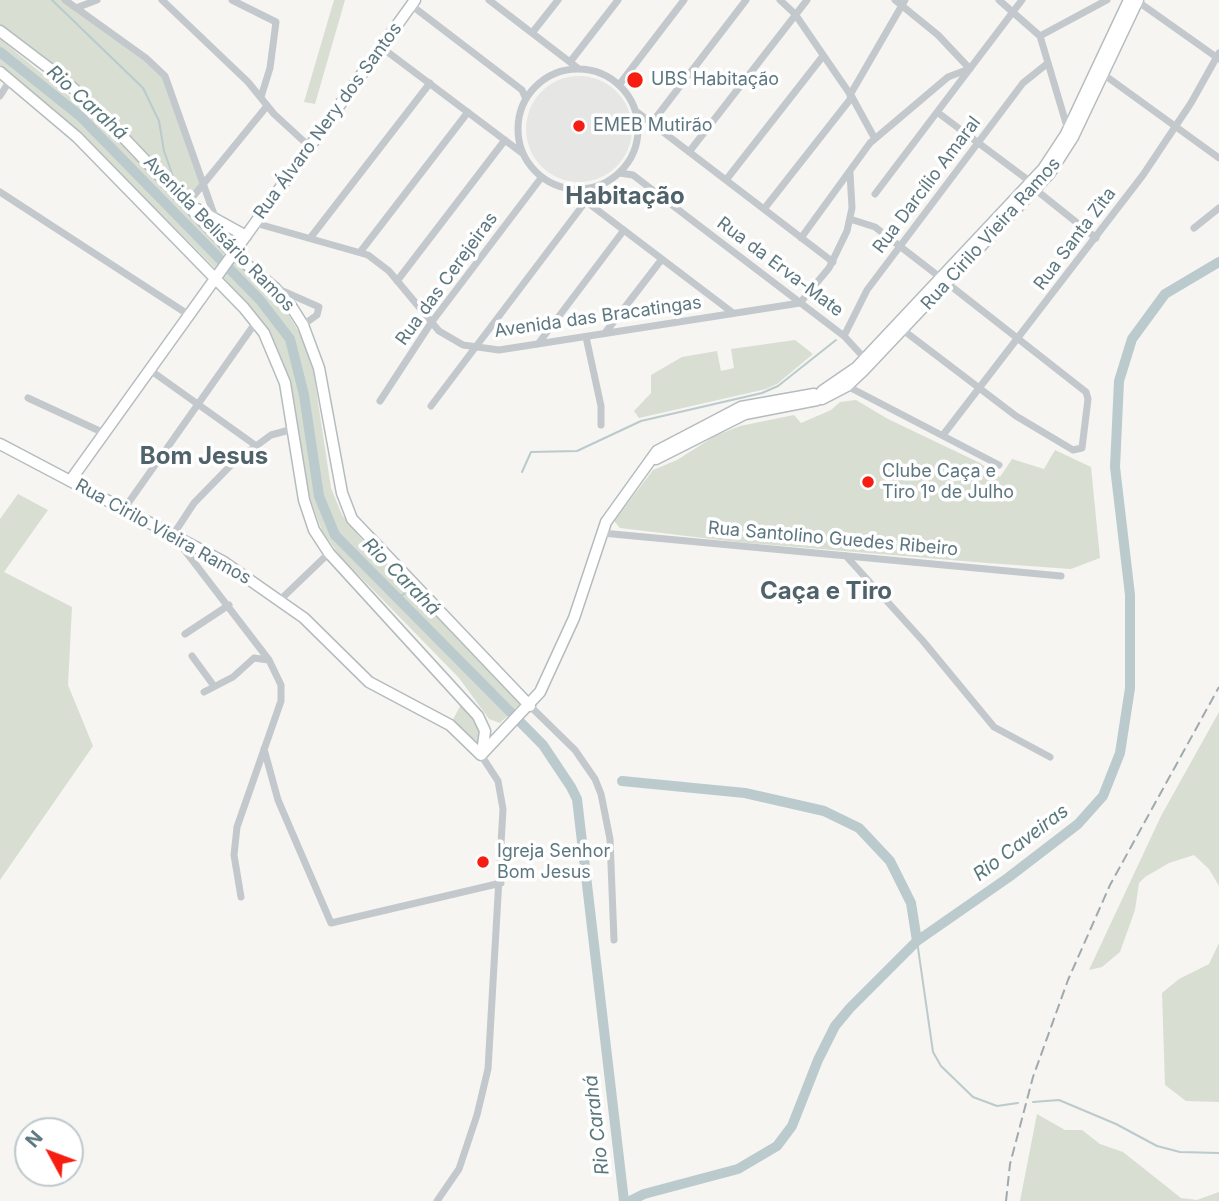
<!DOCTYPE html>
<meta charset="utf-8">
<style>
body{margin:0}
#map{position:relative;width:1219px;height:1201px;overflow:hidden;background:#f6f5f1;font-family:Inter,sans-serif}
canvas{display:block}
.north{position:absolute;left:14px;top:1117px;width:70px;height:70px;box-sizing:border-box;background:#fff;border:2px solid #bec9cc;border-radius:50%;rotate:311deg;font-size:19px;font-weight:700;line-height:28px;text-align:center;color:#5d7780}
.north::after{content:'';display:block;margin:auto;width:24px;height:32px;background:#f61e12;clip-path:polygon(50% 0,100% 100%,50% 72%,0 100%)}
</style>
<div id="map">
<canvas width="1219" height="1201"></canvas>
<div class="north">N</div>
</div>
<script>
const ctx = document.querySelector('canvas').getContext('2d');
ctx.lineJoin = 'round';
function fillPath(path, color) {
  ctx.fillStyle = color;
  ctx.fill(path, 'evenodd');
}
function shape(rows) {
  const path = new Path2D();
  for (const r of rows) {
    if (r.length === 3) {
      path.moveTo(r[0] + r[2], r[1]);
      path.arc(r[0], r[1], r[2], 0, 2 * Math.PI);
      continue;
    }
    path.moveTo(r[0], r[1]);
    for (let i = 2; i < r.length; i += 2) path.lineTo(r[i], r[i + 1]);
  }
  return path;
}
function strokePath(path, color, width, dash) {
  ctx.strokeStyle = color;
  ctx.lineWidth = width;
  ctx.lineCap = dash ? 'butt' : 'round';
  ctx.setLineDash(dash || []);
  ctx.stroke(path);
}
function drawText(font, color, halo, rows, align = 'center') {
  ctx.font = font + ' Inter,sans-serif';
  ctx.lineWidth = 7;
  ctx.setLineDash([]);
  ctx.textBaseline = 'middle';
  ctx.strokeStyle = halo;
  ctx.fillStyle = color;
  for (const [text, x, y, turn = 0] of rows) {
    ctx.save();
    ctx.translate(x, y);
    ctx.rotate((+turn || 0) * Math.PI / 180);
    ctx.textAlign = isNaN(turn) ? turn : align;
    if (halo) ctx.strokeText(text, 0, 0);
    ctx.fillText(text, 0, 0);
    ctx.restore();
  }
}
const built = shape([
 [579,129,53]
]);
const green = shape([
 [0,0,65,0,165,76,204,183,187,204,106,119,0,31],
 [334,0,345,0,315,104,304,102],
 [0,39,115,134,226,250,216,269,63,117,0,65],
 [235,260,277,296,302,337,313,369,331,488,342,515,363,541,519,701,519,705,500,723,489,719,459,678,340,556,322,531,308,493,283,363,262,321,223,277],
 [795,340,813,354,777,384,766,389,639,418,634,411,651,393,651,375,682,357,717,351,721,371,734,368,731,349],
 [856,400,888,419,980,463,1000,477,1012,459,1044,469,1055,450,1091,467,1100,558,1071,569,987,563,737,542,620,528,614,521,653,470,677,460,715,436,740,426,794,415,801,423,831,410,840,402],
 [18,494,48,510,4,572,72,607,68,685,93,746,0,880,0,519],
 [464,699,482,724,481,755,450,725],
 [1219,712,1219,886,1209,869,1194,855,1169,863,1145,877,1139,883,1135,910,1120,952,1102,967,1089,970,1161,816],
 [1219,943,1219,1102,1186,1101,1165,1085,1162,993,1179,979,1209,964],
 [1037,1114,1065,1130,1082,1130,1100,1144,1123,1152,1181,1198,1197,1200,1219,1192,1219,1201,1020,1201]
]);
const stream = shape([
 [52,0,143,88,159,121,164,151,177,188],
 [522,472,531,452,577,451,641,421,762,393,778,386,836,340],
 [398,599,408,590],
 [917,941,933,1052,941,1066,973,1097,997,1106,1018,1103],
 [1033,1102,1059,1100,1116,1124,1157,1146,1180,1152,1219,1153]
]);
const river = shape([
 [0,52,80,116,260,300,290,339,304,395,319,496,335,535,543,745,571,787,577,799,624,1201],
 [622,781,745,793,824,811,859,828,890,861,911,903,917,941],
 [630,1201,644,1194,738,1169,777,1146,792,1126,818,1060,835,1026,850,1008,917,941,1009,877,1078,824,1103,796,1120,753,1130,688,1130,595,1115,467,1119,381,1132,339,1165,294,1219,262]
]);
const street = shape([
 [65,0,146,58,165,76,216,220],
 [162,0,248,82,274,114,310,147],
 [232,0,276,22,270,68,261,97],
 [489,0,579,69],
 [780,0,795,14,852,97,875,139],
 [895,0,938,35,970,69],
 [999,0,1040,36,1068,130],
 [1137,1,1219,59],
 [411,5,522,90,526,99],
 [76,8,97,0],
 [532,33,558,0],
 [1040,36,1107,0],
 [381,47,522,153],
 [570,62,618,0],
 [578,129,60],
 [1103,74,1219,158],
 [619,85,684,0],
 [850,95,905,0],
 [0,96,10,80],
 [637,112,833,262],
 [937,112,1032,183],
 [651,124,746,0],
 [689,152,807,0],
 [620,173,633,175,693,221,844,336,868,362],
 [726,180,823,56],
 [571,190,733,313],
 [1036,190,1096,238],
 [0,192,189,315],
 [875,194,1022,0],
 [187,204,267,106],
 [764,209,852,97],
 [850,219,875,227,941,278],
 [255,223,368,255,389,271,439,331,463,345,499,350,800,303,829,268,847,231,852,208,850,173],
 [1194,228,1219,208],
 [311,237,430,83],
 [801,238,870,143,948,77,969,69],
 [361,251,468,112],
 [397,281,505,140],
 [276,288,319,307,317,315,303,325],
 [903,330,1016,416,1073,450,1082,448,1088,399,1086,392,947,283],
 [605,333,662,259],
 [844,336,867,290,1023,83,1048,63],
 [586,337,601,406,601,425],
 [538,344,624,230],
 [150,370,255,445],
 [847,386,999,465],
 [28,398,104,433],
 [380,401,431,323,541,178],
 [431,406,586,201],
 [943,435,1143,175,1191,103,1219,53],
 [124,509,256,322],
 [602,533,1061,576],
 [846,556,923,641,994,727,1050,757],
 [280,600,329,553],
 [185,634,229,605],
 [192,656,214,686],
 [204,692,233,677,254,658,268,660],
 [530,706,575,750,595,779,601,794,610,839,614,940],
 [264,749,278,800,331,923,501,883],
 [241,897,234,855,237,827,281,701,281,685,269,660,173,535,194,503,233,463,271,435,293,429],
 [437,1201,459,1169,477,1115,488,1069,503,809,498,781,481,755]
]);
const secondary = shape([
 [0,31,62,78,106,119,233,253,275,288,291,306,303,325,319,368,342,493,352,519,530,706],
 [0,72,77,137,244,308,264,333,285,383,304,500,314,530,329,553,478,716,485,731,482,753],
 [197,209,246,236],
 [822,391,857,367,1043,169,1066,134,1129,0],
 [822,399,847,386,863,371,1050,173,1073,137,1138,0],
 [0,444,224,562,304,618,369,682,450,725,481,755,540,692,574,618,606,522,657,451,741,407,814,394],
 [656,459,745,414,817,400],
 [70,481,415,0]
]);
const rail = shape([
 [1006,1201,1010,1164,1033,1077,1068,980,1110,885,1219,687]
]);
const markers = [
 [635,80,9,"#f61e12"],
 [579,126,7,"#f61e12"],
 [868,482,7,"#f61e12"],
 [483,862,7,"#f61e12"]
];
const poiNames = [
 ["UBS Habitação",651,80],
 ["EMEB Mutirão",593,126],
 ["Clube Caça e",882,472],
 ["Tiro 1º de Julho",882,493],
 ["Igreja Senhor",497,852],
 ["Bom Jesus",497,873]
];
const streetNames = [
 ["Rua Álvaro Nery dos Santos",328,121,-54],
 ["Rua Darcílio Amaral",927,185,-53],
 ["Avenida Belisário Ramos",219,234,46],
 ["Rua Cirilo Vieira Ramos",991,234,-48],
 ["Rua Santa Zita",1075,239,-53],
 ["Rua da Erva-Mate",780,267,37],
 ["Rua das Cerejeiras",447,279,-54],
 ["Avenida das Bracatingas",598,317,-8],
 ["Rua Cirilo Vieira Ramos",163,532,29],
 ["Rua Santolino Guedes Ribeiro",833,539,5]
];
const waterNames = [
 ["Rio Carahá",87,103,42],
 ["Rio Carahá",401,577,45],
 ["Rio Caveiras",1021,843,-37],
 ["Rio Carahá",597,1125,-97]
];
const districtNames = [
 ["Habitação",625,197],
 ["Bom Jesus",204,457],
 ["Caça e Tiro",826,592]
];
fillPath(built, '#e6e7e5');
fillPath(green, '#d8ded2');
strokePath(stream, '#bacacd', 2);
strokePath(river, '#bacacd', 10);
strokePath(secondary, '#b4bcbf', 13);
strokePath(street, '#c2c8cb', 7);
strokePath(secondary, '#fff', 10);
strokePath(rail, '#a0aaae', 2, [10, 5]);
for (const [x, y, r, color] of markers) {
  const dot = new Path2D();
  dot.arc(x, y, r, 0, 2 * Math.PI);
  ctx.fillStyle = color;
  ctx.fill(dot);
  strokePath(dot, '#fff', 2.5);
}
drawText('18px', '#5d7780', '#fff', poiNames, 'left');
drawText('18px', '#5d7780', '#fff', streetNames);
drawText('italic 19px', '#58787c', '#fff', waterNames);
drawText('bold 24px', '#50636a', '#fff', districtNames);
</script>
